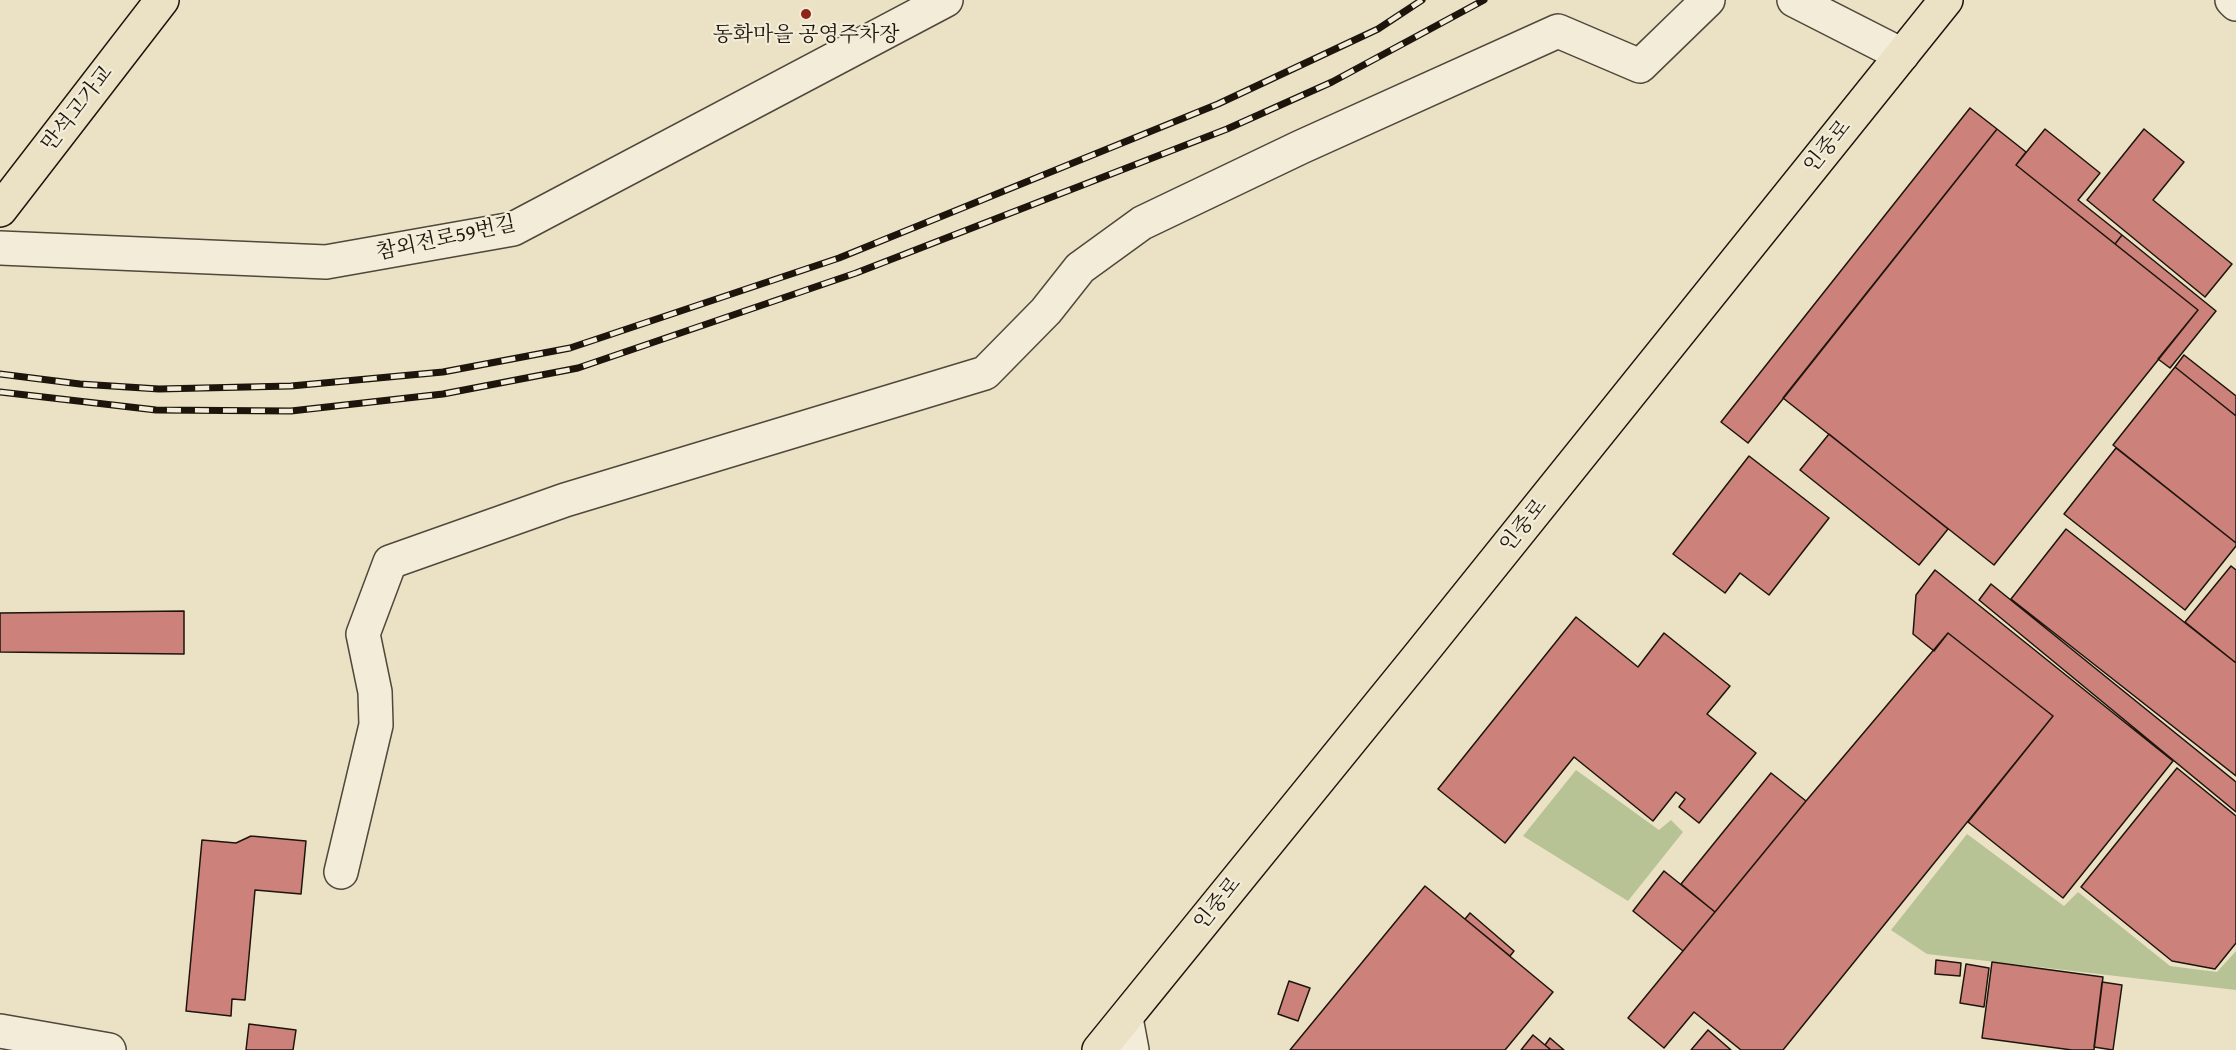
<!DOCTYPE html>
<meta charset="utf-8">
<style>
body{margin:0}
canvas{display:block;background:#ebe2c5}
</style>
<canvas width="2236" height="1050"></canvas>
<script>
const ctx = document.querySelector('canvas').getContext('2d');
ctx.lineJoin = 'round';
function fillPath(path, color) {
  ctx.fillStyle = color;
  ctx.fill(path, 'evenodd');
}
function shape(rows) {
  const path = new Path2D();
  for (const r of rows) {
    path.moveTo(r[0], r[1]);
    for (let i = 2; i < r.length; i += 2) path.lineTo(r[i], r[i + 1]);
  }
  return path;
}
function strokePath(path, color, width, dash) {
  ctx.strokeStyle = color;
  ctx.lineWidth = width;
  ctx.lineCap = dash ? 'butt' : 'round';
  ctx.setLineDash(dash || []);
  ctx.stroke(path);
}
function drawText(font, color, halo, rows, align = 'center') {
  ctx.font = font + ' "Gentium Book Plus","Noto Serif KR",serif';
  ctx.lineWidth = 4.5;
  ctx.setLineDash([]);
  ctx.textBaseline = 'middle';
  ctx.strokeStyle = halo;
  ctx.fillStyle = color;
  for (const [text, x, y, turn = 0] of rows) {
    ctx.save();
    ctx.translate(x, y);
    ctx.rotate((+turn || 0) * Math.PI / 180);
    ctx.textAlign = isNaN(turn) ? turn : align;
    if (halo) ctx.strokeText(text, 0, 0);
    ctx.fillText(text, 0, 0);
    ctx.restore();
  }
}
const green = shape([
 [1576,770,1659,830,1671,820,1683,832,1628,901,1523,836],
 [1967,834,2064,906,2078,892,2170,966,2217,972,2236,951,2236,990,1927,954,1891,930]
]);
const building = shape([
 [1970,108,1997,129,1748,443,1721,422,1970,108],
 [1997,129,2026,152,2016,165,2198,310,1994,565,1783,398,1997,129],
 [2045,129,2100,173,2078,200,2122,235,2115,244,2016,165,2045,129],
 [2144,129,2184,162,2153,200,2232,264,2205,297,2087,200,2144,129],
 [2122,235,2216,311,2170,368,2158,359,2198,310,2115,244,2122,235],
 [2184,355,2236,396,2236,416,2175,367,2184,355],
 [2175,367,2236,416,2236,543,2113,445,2175,367],
 [1829,434,1948,529,1919,565,1800,470,1829,434],
 [2116,448,2236,543,2236,546,2185,610,2064,514,2116,448],
 [1749,456,1829,518,1769,595,1740,573,1725,593,1673,554,1749,456],
 [2066,529,2236,663,2236,776,2011,599,2066,529],
 [2231,566,2236,570,2236,663,2185,622,2231,566],
 [1935,570,2173,761,2063,898,1968,822,2053,716,1948,633,1934,651,1913,634,1916,595,1935,570],
 [1991,584,2236,782,2236,812,1979,600,1991,584],
 [184,611,184,654,0,652,0,613,184,611],
 [1576,617,1638,667,1664,633,1730,686,1707,714,1756,753,1699,823,1679,807,1685,799,1676,792,1653,821,1574,757,1505,843,1438,789,1576,617],
 [1948,633,2053,716,1783,1050,1741,1050,1694,1012,1664,1048,1628,1018,1806,801,1948,633],
 [2177,768,2236,816,2236,943,2215,969,2172,961,2081,887,2177,768],
 [1771,773,1806,801,1715,912,1681,884,1771,773],
 [251,836,306,841,301,894,255,890,245,1000,232,999,231,1016,186,1011,202,840,236,843,251,836],
 [1664,871,1715,912,1683,951,1633,911,1664,871],
 [1425,886,1553,992,1505,1050,1290,1050,1425,886],
 [1470,913,1514,951,1510,956,1465,919,1470,913],
 [1936,960,1961,963,1960,976,1935,974,1936,960],
 [1992,962,2103,977,2094,1050,2072,1050,1982,1038,1992,962],
 [1966,964,1989,968,1984,1007,1960,1003,1966,964],
 [1289,981,1310,988,1298,1021,1278,1014,1289,981],
 [2102,982,2122,985,2113,1050,2094,1047,2102,982],
 [249,1024,296,1030,293,1050,246,1050,249,1024],
 [1708,1030,1731,1050,1691,1050,1708,1030],
 [1533,1035,1551,1050,1521,1050,1533,1035],
 [1550,1038,1564,1050,1551,1050,1545,1045,1550,1038]
]);
const minor = shape([
 [1794,0,1902,55],
 [2232,0,2236,4],
 [0,248,326,262,513,229,946,0],
 [341,872,376,725,375,692,363,634,390,562,565,500,985,373,1046,311,1080,268,1142,223,1301,147,1558,31,1640,66,1708,0],
 [1126,1018,1132,1050],
 [0,1031,109,1050]
]);
const major = shape([
 [0,210,162,0],
 [1099,1050,1419,656,1946,0]
]);
const rail = shape([
 [0,374,80,384,159,389,291,386,443,372,570,348,839,258,1218,104,1378,29,1422,0],
 [0,392,156,410,291,411,443,394,578,368,856,273,1227,129,1332,82,1484,0]
]);
const markers = [
 [806,14,6,"#8f2418"]
];
const poiNames = [
 ["동화마을 공영주차장",806,36]
];
const streetNames = [
 ["만석고가교",78,109,-52],
 ["인중로",1828,147,-51],
 ["참외전로59번길",446,239,-12],
 ["인중로",1524,526,-51],
 ["인중로",1218,904,-51]
];
fillPath(green, '#b7c395');
fillPath(building, '#cc817b');
strokePath(building, '#1d150c', 1.5);
strokePath(minor, '#50483a', 36);
strokePath(major, '#1d150c', 36);
strokePath(minor, '#f2ecd9', 33);
strokePath(major, '#ebe2c5', 33);
strokePath(rail, '#1d150c', 7);
strokePath(rail, '#f2ecd9', 4.5, [14]);
for (const [x, y, r, color] of markers) {
  const dot = new Path2D();
  dot.arc(x, y, r, 0, 2 * Math.PI);
  ctx.fillStyle = color;
  ctx.fill(dot);
  strokePath(dot, '#f2ecd9', 2);
}
drawText('21px', '#1d150c', '#f2ecd9', poiNames);
drawText('21px', '#1d150c', '#f2ecd9', streetNames);
</script>
